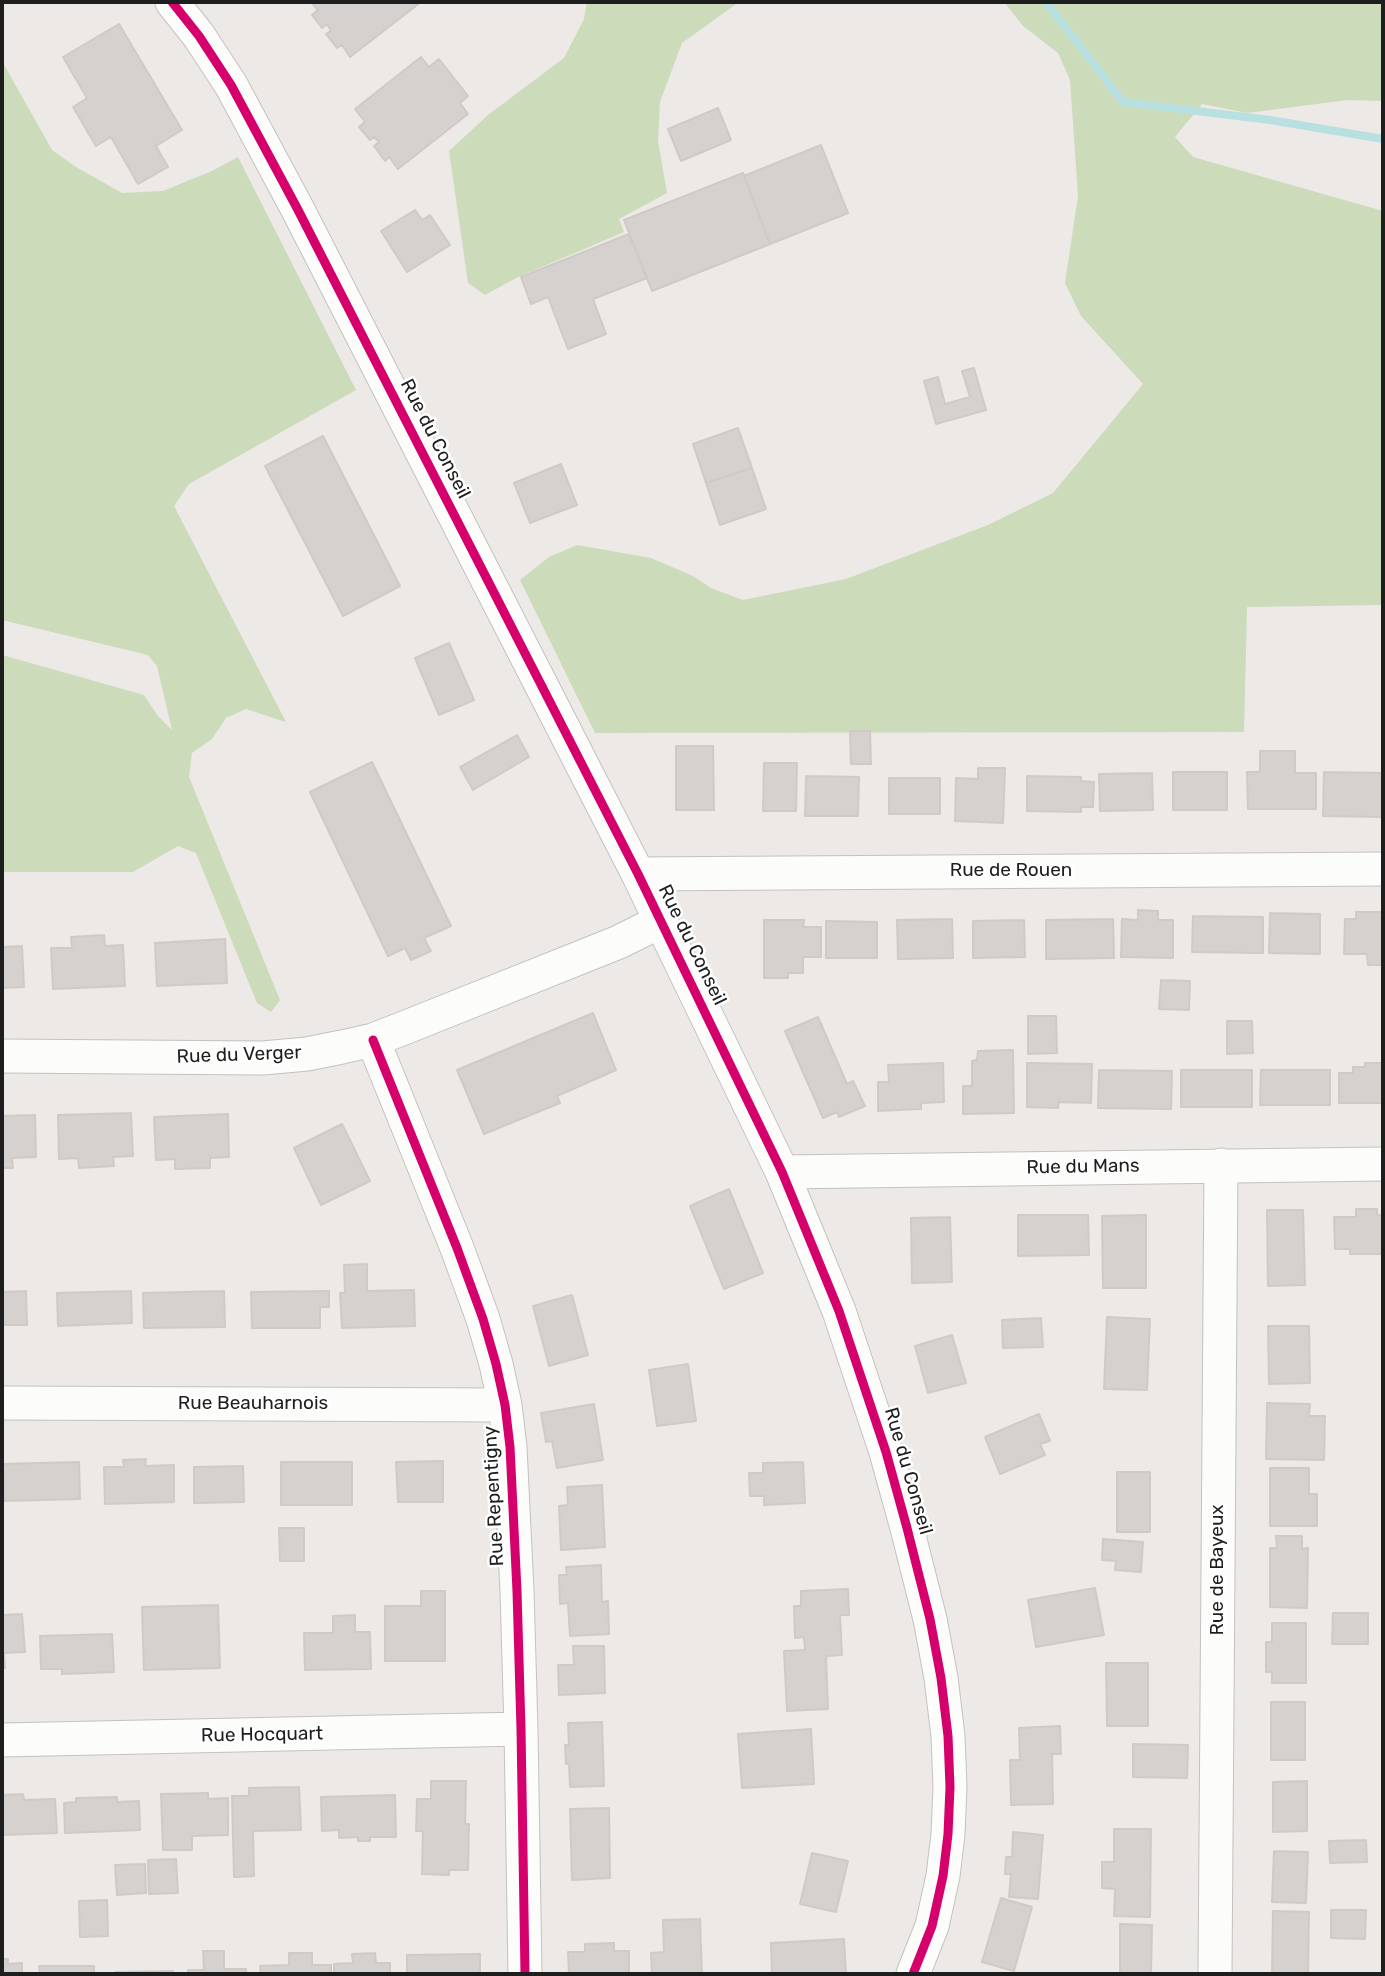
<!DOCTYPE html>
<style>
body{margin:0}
#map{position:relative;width:1385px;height:1976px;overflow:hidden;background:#ece9e6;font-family:Rubik,sans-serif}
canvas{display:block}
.frame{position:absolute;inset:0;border:4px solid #1e1e1e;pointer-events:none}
</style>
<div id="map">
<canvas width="1385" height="1976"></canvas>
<div class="frame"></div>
</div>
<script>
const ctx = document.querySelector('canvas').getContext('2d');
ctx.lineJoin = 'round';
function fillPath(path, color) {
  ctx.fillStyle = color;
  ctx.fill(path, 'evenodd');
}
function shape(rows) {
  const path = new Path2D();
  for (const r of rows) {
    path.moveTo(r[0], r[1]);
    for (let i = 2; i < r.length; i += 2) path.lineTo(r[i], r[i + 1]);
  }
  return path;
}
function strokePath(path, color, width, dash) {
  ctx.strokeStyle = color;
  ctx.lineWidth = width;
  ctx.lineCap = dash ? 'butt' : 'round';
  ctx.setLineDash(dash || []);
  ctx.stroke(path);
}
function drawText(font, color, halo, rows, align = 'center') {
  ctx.font = font + ' Rubik,sans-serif';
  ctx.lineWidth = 5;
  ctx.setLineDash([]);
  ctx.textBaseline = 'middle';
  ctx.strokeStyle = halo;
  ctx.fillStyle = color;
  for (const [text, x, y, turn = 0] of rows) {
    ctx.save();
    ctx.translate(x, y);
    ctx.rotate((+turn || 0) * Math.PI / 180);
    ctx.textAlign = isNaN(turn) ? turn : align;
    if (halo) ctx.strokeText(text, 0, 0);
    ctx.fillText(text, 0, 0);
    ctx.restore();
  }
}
const forest = shape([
 [587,2,739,2,682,43,660,102,658,141,667,193,619,219,624,232,516,278,485,295,468,283,449,151,488,115,564,58,584,19],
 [1004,2,1383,2,1383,101,1348,100,1247,113,1202,104,1175,137,1193,157,1383,211,1383,605,1247,607,1244,732,595,733,520,580,549,557,577,545,651,558,693,576,711,588,743,600,846,579,988,525,1053,493,1143,384,1081,316,1065,283,1078,196,1070,80,1058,53,1023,26],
 [2,61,52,150,76,167,122,193,163,191,212,171,238,157,356,390,189,484,174,506,286,722,246,709,226,718,212,739,192,753,189,777,280,1000,271,1012,257,1003,196,853,178,846,133,872,2,872,2,655,144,695,158,716,172,730,157,666,148,655,2,620]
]);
const stream = shape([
 [1046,2,1123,102,1270,120,1383,139]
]);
const building = shape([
 [311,2,421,2,350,57,342,45,337,48,326,34,331,31,327,24,322,28,312,15,318,10,311,2],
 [119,24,182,130,156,146,168,167,138,184,111,137,96,146,73,107,87,98,63,57,119,24],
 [421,57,429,67,439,59,468,96,460,103,468,114,398,169,389,157,385,161,374,146,379,142,374,137,370,140,359,127,365,122,355,109,421,57],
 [718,108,731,140,681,161,668,129,718,108],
 [821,145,848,213,770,244,744,176,821,145],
 [743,173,770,244,652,291,624,220,743,173],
 [415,210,422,220,430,215,450,245,407,272,381,231,415,210],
 [629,234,647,278,593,299,606,334,568,349,548,297,531,304,521,277,629,234],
 [974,368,986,410,936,424,924,381,938,377,945,404,970,397,962,371,974,368],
 [738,428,752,468,706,483,693,444,738,428],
 [323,436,400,586,343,616,265,466,323,436],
 [561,464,577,505,530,523,514,483,561,464],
 [752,468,766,509,720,525,706,483,752,468],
 [449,643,474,700,439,715,415,658,449,643],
 [850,731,870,731,871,764,851,764,850,731],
 [517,735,529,757,473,790,460,767,517,735],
 [676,746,713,746,714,810,676,810,676,746],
 [1260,751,1295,751,1295,773,1316,773,1316,809,1248,809,1247,772,1260,772,1260,751],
 [372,762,451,926,424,938,431,951,411,960,405,948,388,956,310,792,372,762],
 [764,763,797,763,796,811,763,811,764,763],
 [978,768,1005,768,1003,823,955,821,956,778,978,779,978,768],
 [1173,772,1227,772,1227,810,1173,810,1173,772],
 [1324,772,1383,773,1383,817,1323,816,1324,772],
 [1152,773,1153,810,1100,811,1099,774,1152,773],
 [806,776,859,777,858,816,805,816,806,776],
 [1027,776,1081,777,1081,781,1094,782,1093,807,1081,807,1081,812,1027,811,1027,776],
 [889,778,940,778,940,814,889,814,889,778],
 [1138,910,1158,911,1158,920,1173,920,1173,958,1121,957,1122,919,1138,920,1138,910],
 [1356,912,1383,912,1383,965,1368,965,1367,954,1344,954,1345,919,1356,919,1356,912],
 [1270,913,1320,914,1320,954,1269,953,1270,913],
 [1193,916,1263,917,1263,953,1192,952,1193,916],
 [952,919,953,958,898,959,897,920,952,919],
 [1113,919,1114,958,1046,959,1046,920,1113,919],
 [764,920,804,920,803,927,821,927,821,957,803,957,803,973,788,973,788,978,764,978,764,920],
 [1024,920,1025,957,973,958,973,921,1024,920],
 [826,921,877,922,877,958,826,958,826,921],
 [104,935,105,946,123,945,125,986,53,989,51,948,72,948,71,937,104,935],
 [2,937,3,947,22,946,24,987,2,988,2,937],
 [225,939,227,983,157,986,155,943,225,939],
 [1161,980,1190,981,1189,1010,1159,1009,1161,980],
 [593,1013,616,1070,557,1096,560,1103,484,1134,457,1070,593,1013],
 [1028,1016,1056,1016,1057,1053,1028,1054,1028,1016],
 [818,1017,847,1084,853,1081,865,1106,839,1117,837,1112,823,1118,785,1031,818,1017],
 [1227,1021,1252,1021,1253,1053,1227,1054,1227,1021],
 [1013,1050,1014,1113,963,1114,963,1086,972,1086,972,1061,977,1060,978,1051,1013,1050],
 [943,1063,944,1102,921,1103,921,1109,878,1111,878,1082,889,1082,888,1065,943,1063],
 [1027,1063,1092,1064,1091,1103,1059,1102,1058,1108,1027,1107,1027,1063],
 [1365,1063,1383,1063,1383,1103,1339,1103,1339,1073,1353,1073,1353,1067,1365,1067,1365,1063],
 [1099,1070,1172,1071,1171,1109,1098,1108,1099,1070],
 [1181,1070,1252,1070,1252,1107,1181,1107,1181,1070],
 [1261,1070,1330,1070,1330,1105,1260,1105,1261,1070],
 [131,1113,133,1156,113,1157,114,1166,79,1168,78,1158,59,1159,58,1115,131,1113],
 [228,1114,229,1157,210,1158,210,1168,175,1169,175,1159,156,1160,154,1117,228,1114],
 [35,1115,36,1157,12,1158,13,1168,2,1168,2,1116,35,1115],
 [342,1124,370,1181,321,1205,294,1148,342,1124],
 [729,1189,763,1273,724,1289,690,1206,729,1189],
 [1356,1209,1377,1209,1377,1215,1383,1215,1383,1254,1350,1254,1350,1249,1335,1249,1334,1217,1356,1217,1356,1209],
 [1267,1210,1303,1210,1305,1285,1268,1286,1267,1210],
 [1018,1215,1088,1215,1089,1255,1018,1256,1018,1215],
 [1146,1215,1146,1288,1103,1288,1102,1216,1146,1215],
 [950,1217,952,1282,912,1283,911,1218,950,1217],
 [367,1264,367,1291,414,1290,415,1326,342,1328,340,1293,345,1293,344,1265,367,1264],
 [26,1291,27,1325,2,1325,2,1292,26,1291],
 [131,1291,132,1323,58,1326,57,1293,131,1291],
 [224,1291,225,1327,144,1328,143,1293,224,1291],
 [329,1291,329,1307,320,1307,320,1328,252,1328,251,1292,329,1291],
 [572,1295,588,1355,549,1366,533,1306,572,1295],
 [1107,1317,1150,1319,1147,1390,1104,1389,1107,1317],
 [1041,1318,1043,1347,1003,1348,1002,1320,1041,1318],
 [1268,1326,1309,1326,1310,1383,1269,1384,1268,1326],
 [952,1335,966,1383,928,1393,915,1346,952,1335],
 [688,1364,696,1421,657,1426,649,1370,688,1364],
 [1267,1403,1310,1404,1309,1416,1325,1416,1324,1460,1266,1459,1267,1403],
 [594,1404,603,1460,557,1468,552,1441,546,1442,541,1413,594,1404],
 [1039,1414,1050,1441,1040,1444,1045,1455,1000,1474,985,1437,1039,1414],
 [146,1459,145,1466,174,1465,174,1502,105,1504,104,1467,124,1467,123,1460,146,1459],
 [443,1461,443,1502,398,1502,396,1462,443,1461],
 [79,1462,80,1499,4,1501,3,1464,79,1462],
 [281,1462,352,1462,352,1505,281,1505,281,1462],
 [803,1462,805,1503,764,1505,764,1496,750,1496,749,1473,763,1473,763,1463,803,1462],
 [243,1466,244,1502,194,1503,194,1467,243,1466],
 [1270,1468,1309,1468,1309,1494,1317,1494,1317,1526,1270,1526,1270,1468],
 [1117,1472,1150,1472,1150,1532,1117,1532,1117,1472],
 [602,1485,605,1547,561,1550,559,1506,568,1505,567,1487,602,1485],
 [279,1528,304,1528,304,1561,280,1561,279,1528],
 [1276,1536,1302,1536,1302,1549,1308,1548,1307,1608,1270,1607,1270,1548,1277,1548,1276,1536],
 [1103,1539,1143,1542,1141,1572,1115,1570,1116,1561,1102,1560,1103,1539],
 [601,1565,602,1602,608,1601,609,1634,570,1636,568,1603,560,1604,559,1575,567,1575,566,1567,601,1565],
 [1095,1588,1104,1635,1036,1647,1028,1600,1095,1588],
 [848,1589,849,1615,840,1615,842,1655,826,1656,828,1709,787,1711,784,1651,805,1650,804,1637,795,1638,794,1606,801,1606,801,1591,848,1589],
 [421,1591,445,1591,445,1661,385,1661,385,1606,421,1606,421,1591],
 [218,1605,220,1668,144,1670,142,1607,218,1605],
 [1333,1613,1368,1613,1368,1644,1332,1644,1333,1613],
 [22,1614,25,1652,4,1653,5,1668,2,1668,2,1615,22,1614],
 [355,1615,355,1632,370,1632,371,1669,305,1670,304,1633,333,1633,333,1616,355,1615],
 [1272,1623,1306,1623,1306,1683,1272,1683,1272,1672,1266,1672,1266,1642,1272,1642,1272,1623],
 [112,1634,114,1672,62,1674,62,1669,41,1669,40,1636,112,1634],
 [573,1646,604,1646,605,1693,559,1695,558,1665,574,1665,573,1646],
 [1106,1663,1148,1663,1148,1726,1107,1726,1106,1663],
 [1271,1702,1305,1702,1305,1760,1271,1760,1271,1702],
 [602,1722,604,1786,570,1787,569,1764,566,1764,565,1745,569,1745,568,1723,602,1722],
 [1060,1726,1061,1754,1052,1754,1053,1804,1011,1805,1010,1760,1020,1760,1019,1728,1060,1726],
 [811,1729,814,1784,742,1788,738,1734,811,1729],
 [1133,1744,1188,1745,1187,1778,1133,1777,1133,1744],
 [431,1781,466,1781,465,1824,469,1824,468,1870,449,1870,449,1875,422,1874,423,1831,416,1831,417,1799,431,1799,431,1781],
 [1307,1781,1307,1831,1273,1832,1273,1782,1307,1781],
 [299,1787,301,1830,253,1831,254,1876,234,1877,232,1796,249,1796,249,1788,299,1787],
 [208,1793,208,1799,228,1798,228,1835,192,1836,192,1850,163,1850,161,1794,208,1793],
 [23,1794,24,1800,55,1799,57,1833,2,1835,2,1795,23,1794],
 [395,1795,396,1837,370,1837,370,1841,358,1841,358,1837,339,1838,339,1830,322,1831,321,1797,395,1795],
 [117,1797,117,1802,139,1801,140,1830,65,1833,64,1803,76,1802,76,1798,117,1797],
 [609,1808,610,1878,572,1880,570,1809,609,1808],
 [1114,1829,1151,1829,1150,1917,1114,1916,1115,1889,1102,1888,1102,1862,1114,1862,1114,1829],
 [1013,1832,1043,1835,1038,1899,1009,1897,1011,1874,1005,1874,1006,1857,1012,1857,1013,1832],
 [1366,1840,1367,1862,1330,1863,1329,1841,1366,1840],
 [1274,1851,1308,1852,1306,1903,1272,1902,1274,1851],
 [812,1853,848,1861,836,1912,800,1904,812,1853],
 [176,1859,178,1893,149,1894,148,1860,176,1859],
 [145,1864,146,1893,117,1895,115,1865,145,1864],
 [1001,1898,1032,1907,1014,1971,982,1962,1001,1898],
 [107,1900,108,1936,80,1937,79,1901,107,1900],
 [1331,1910,1366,1910,1365,1939,1331,1938,1331,1910],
 [1273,1911,1309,1912,1308,1974,1272,1974,1273,1911],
 [700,1919,702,1974,652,1974,651,1953,664,1952,663,1920,700,1919],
 [1120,1924,1152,1925,1151,1974,1120,1974,1120,1924],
 [844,1939,846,1974,772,1974,771,1943,844,1939],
 [614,1943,614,1951,629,1951,629,1974,569,1974,568,1952,585,1952,585,1944,614,1943],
 [203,1951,224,1951,224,1969,246,1969,246,1974,188,1974,188,1970,204,1970,203,1951],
 [289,1953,312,1953,312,1965,331,1965,331,1974,261,1974,260,1966,289,1965,289,1953],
 [375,1953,376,1963,390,1963,390,1974,334,1974,334,1964,353,1963,352,1954,375,1953],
 [480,1954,480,1974,407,1974,407,1955,480,1954],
 [2,1959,8,1959,8,1964,22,1963,22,1974,2,1974,2,1959],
 [39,1966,94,1966,94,1974,40,1974,39,1966],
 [173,1971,173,1974,115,1974,115,1972,173,1971]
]);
const minor = shape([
 [172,2,199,36,231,85,297,208,638,874,782,1172,839,1311,886,1452,907,1528,930,1619,941,1678,948,1736,950,1787,948,1834,943,1876,932,1926,913,1974],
 [638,874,1383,869],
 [373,1040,457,1248,483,1319,496,1364,505,1405,510,1447,517,1591,521,1729,525,1974],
 [2,1056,263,1058,307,1054,342,1047,373,1040,404,1028,619,942,661,921],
 [782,1172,1383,1164],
 [2,1403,505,1405],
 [2,1740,521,1729],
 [1215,1974,1221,1165]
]);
const cycleway = shape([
 [172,2,199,36,231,85,297,208,638,874,782,1172,839,1311,886,1452,907,1528,930,1619,941,1678,948,1736,950,1787,948,1834,943,1876,932,1926,913,1974],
 [373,1040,457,1248,483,1319,496,1364,505,1405,510,1447,517,1591,521,1729,525,1974]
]);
const streetNames = [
 ["Rue du Conseil",435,439,63],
 ["Rue de Rouen",1011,871],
 ["Rue du Conseil",692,945,64],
 ["Rue du Verger",239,1055,-2],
 ["Rue du Mans",1083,1167,-1],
 ["Rue Beauharnois",253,1404],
 ["Rue du Conseil",908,1471,74],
 ["Rue Repentigny",494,1496,-93],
 ["Rue de Bayeux",1218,1570,-90],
 ["Rue Hocquart",262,1735,-1]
];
fillPath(forest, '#ccdbba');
strokePath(stream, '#b8e0e1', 8);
fillPath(building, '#d5d1cf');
strokePath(building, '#d0cac7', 2);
strokePath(minor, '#c3c2c1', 35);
strokePath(minor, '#fcfcfb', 33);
strokePath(cycleway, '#d6006c', 9);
drawText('19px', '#1e1e1e', '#fff', streetNames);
</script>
